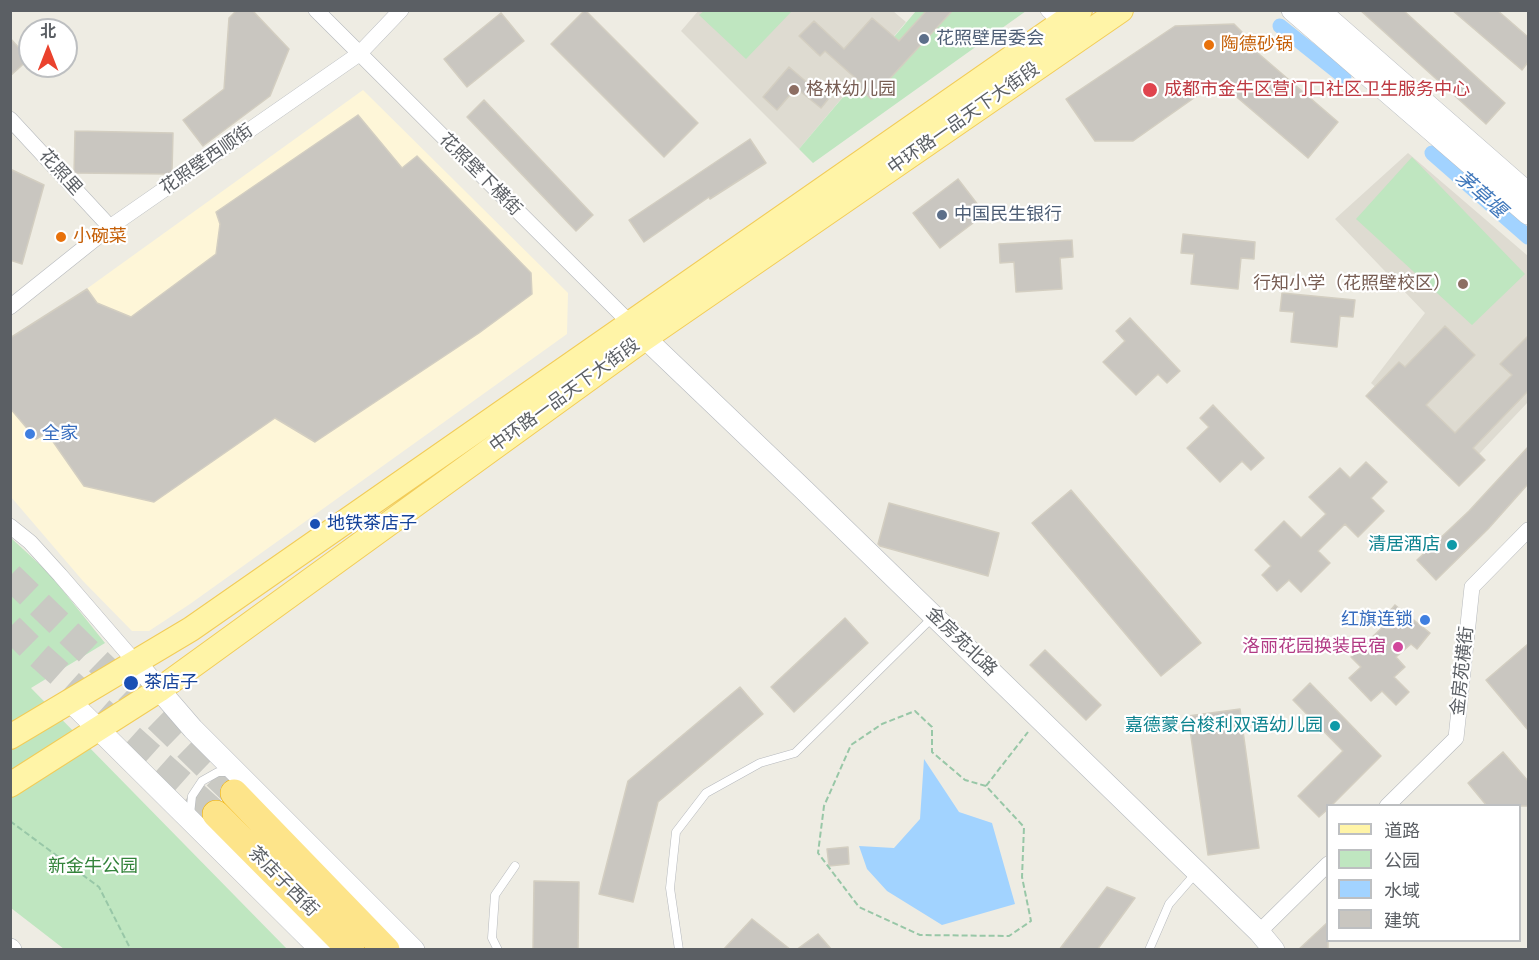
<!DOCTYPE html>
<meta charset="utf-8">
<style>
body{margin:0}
#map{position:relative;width:1539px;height:960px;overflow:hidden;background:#eeece3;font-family:"DM Sans","Noto Sans SC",sans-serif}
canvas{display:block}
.frame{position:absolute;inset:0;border:12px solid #5b5f64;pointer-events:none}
.legend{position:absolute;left:1326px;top:804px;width:195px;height:138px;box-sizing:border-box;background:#fff;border:2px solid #bdbfc1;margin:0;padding:8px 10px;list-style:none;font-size:18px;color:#5b5f64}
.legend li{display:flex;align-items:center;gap:12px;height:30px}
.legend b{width:30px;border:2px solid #bdbfc1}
.north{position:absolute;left:18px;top:18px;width:60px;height:60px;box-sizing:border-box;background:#fff;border:2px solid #bdbfc1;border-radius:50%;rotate:0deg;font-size:16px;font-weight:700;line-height:24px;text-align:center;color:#5b5f64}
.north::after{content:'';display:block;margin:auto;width:21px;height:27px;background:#ea422d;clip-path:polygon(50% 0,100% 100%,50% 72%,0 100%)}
</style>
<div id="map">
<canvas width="1539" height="960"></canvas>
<div class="frame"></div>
<ul class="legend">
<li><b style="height:8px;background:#fff4a7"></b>道路</li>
<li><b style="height:16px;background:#bfe6c0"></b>公园</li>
<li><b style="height:16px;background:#a2d3ff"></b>水域</li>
<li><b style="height:16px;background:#c9c6c0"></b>建筑</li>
</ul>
<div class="north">北</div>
</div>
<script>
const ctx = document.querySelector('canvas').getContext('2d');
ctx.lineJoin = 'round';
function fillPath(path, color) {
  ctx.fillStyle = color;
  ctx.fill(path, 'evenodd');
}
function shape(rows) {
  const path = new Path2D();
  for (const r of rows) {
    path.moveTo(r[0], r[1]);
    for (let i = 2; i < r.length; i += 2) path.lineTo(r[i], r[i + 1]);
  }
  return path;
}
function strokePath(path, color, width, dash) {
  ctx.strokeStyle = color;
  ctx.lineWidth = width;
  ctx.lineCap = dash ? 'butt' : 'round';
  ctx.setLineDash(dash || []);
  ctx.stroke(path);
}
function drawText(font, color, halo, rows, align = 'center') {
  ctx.font = font + ' "DM Sans","Noto Sans SC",sans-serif';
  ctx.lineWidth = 4.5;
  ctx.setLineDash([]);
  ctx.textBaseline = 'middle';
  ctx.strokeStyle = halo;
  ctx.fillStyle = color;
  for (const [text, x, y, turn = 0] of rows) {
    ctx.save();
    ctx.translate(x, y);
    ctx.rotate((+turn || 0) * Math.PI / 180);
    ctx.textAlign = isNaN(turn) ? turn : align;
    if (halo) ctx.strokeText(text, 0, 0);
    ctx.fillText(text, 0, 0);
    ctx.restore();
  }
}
const commercial = shape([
 [363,90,568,293,567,334,190,604,149,631,132,631,83,581,11,497,10,344]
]);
const education = shape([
 [699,10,893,11,906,22,799,149,681,31],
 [1408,153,1528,256,1528,402,1465,469,1371,383,1425,313,1335,219]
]);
const green = shape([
 [704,11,704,10,792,11,746,59,699,15],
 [916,11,1026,11,813,163,799,149],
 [1412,157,1525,274,1472,325,1356,219],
 [10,537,49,573,105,643,31,688,287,949,64,949,11,908]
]);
const water = shape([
 [924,759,959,812,992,823,1015,904,942,925,887,891,867,869,859,846,894,848,920,819]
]);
const canal = shape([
 [1280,26,1344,77],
 [1432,153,1528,237]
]);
const building = shape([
 [237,10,252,10,289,49,270,96,203,146,183,120,224,89,229,18,237,10],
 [585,10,698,123,664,157,551,44,585,10],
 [927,10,953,10,871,99,858,86,861,83,825,51,820,56,799,36,814,21,844,49,872,18,899,41,927,10],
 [1360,10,1403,10,1505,103,1486,124,1360,10],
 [1452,10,1497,10,1528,37,1528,62,1522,70,1452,10],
 [501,13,524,41,467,87,444,59,501,13],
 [1234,24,1255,45,1252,48,1338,122,1308,158,1218,81,1133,141,1095,141,1066,99,1175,26,1234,24],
 [10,38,29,59,10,76,10,38],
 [789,67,818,92,819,90,829,98,821,108,796,88,777,110,763,97,789,67],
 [484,100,593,215,576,231,467,117,484,100],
 [358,115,402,168,417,156,531,273,532,294,479,333,315,442,275,418,154,502,84,486,47,433,36,439,10,408,10,338,87,289,97,303,131,317,216,254,220,224,216,212,358,115],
 [75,131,173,133,172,172,169,174,74,173,75,131],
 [750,139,766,163,710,199,709,197,644,242,629,220,750,139],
 [10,169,44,185,22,264,10,260,10,169],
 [958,179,985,214,940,248,913,213,958,179],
 [1183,234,1255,242,1254,259,1241,258,1238,289,1191,284,1194,254,1181,253,1183,234],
 [1072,240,1073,257,1060,258,1062,289,1016,292,1014,262,1000,263,999,244,1072,240],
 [1282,293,1355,300,1353,317,1340,316,1337,347,1291,342,1294,312,1280,311,1282,293],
 [1130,318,1180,371,1167,383,1158,374,1136,395,1103,362,1125,341,1116,331,1130,318],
 [1445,326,1475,355,1426,405,1455,433,1512,375,1500,364,1528,336,1528,391,1473,448,1485,460,1459,486,1366,396,1399,362,1405,367,1445,326],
 [1213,405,1264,458,1251,470,1242,461,1220,482,1187,448,1209,427,1200,418,1213,405],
 [1528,447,1528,484,1488,529,1436,580,1417,560,1469,511,1528,447],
 [1366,462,1387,482,1371,498,1384,511,1358,537,1345,524,1318,551,1330,563,1301,592,1289,580,1277,591,1262,575,1271,566,1255,550,1284,521,1301,538,1326,514,1309,497,1340,468,1350,478,1366,462],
 [1071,490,1201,643,1161,676,1032,523,1071,490],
 [889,503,999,533,988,576,880,546,878,544,889,503],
 [1395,605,1430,633,1417,649,1411,644,1396,657,1405,667,1394,677,1409,692,1396,705,1382,691,1371,701,1349,678,1361,667,1351,657,1386,624,1382,620,1395,605],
 [845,618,868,643,794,712,771,687,845,618],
 [1528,644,1528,730,1486,680,1528,644],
 [1045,650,1101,705,1086,720,1030,665,1045,650],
 [1310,683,1381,756,1331,806,1328,806,1328,809,1319,817,1298,796,1343,751,1293,700,1310,683],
 [740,687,763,714,658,802,633,902,599,894,628,781,740,687],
 [1240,709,1259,848,1208,855,1188,716,1240,709],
 [1503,752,1528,781,1528,806,1487,806,1468,783,1503,752],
 [848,847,849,864,829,866,827,849,848,847],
 [534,881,579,882,578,950,533,950,534,881],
 [1107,887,1135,898,1097,950,1059,950,1107,887],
 [752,919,791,950,723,950,752,919],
 [1328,922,1328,950,1298,950,1328,922],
 [818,934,832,950,796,950,818,934]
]);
const highwayTunnel = shape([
 [10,576,234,793],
 [10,627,32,649,216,814]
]);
const path = shape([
 [986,786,965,780,932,752,932,727,915,711,882,724,851,745,824,806,818,853,859,907,920,935,1009,936,1031,921,1022,877,1024,827,986,786,1028,732],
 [10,821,99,887,131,950]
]);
const lane = shape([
 [190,814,192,796,202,781,218,772,229,772],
 [498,950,492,938,495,895,515,866],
 [679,950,670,888,676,832,706,793,760,763,795,753,933,617],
 [1149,950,1169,904,1196,873]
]);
const street = shape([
 [316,10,635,328],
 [1048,10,1062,23],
 [10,119,110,227],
 [10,307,110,227,359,54,401,10],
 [10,526,30,542,60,575,136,663],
 [1387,806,1456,738,1472,587,1528,530],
 [1259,932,1328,864]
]);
const secondary = shape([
 [1292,10,1528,214],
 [1319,10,1528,193],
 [645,338,805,491,1259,932,1274,950],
 [136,663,193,729,414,950],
 [71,702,321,950],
 [10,949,11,950]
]);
const primary = shape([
 [10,737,191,629,1080,10],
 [10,785,159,690,645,338,1121,10]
]);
const highway = shape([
 [234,793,386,950],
 [216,814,351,950]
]);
const markers = [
 [924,39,6,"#5c6f8a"],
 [1209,45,6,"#e8710a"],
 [794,90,6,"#8d6e63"],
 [1150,90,8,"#e0444e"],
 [942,215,6,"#5c6f8a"],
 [61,237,6,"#e8710a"],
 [1463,284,6,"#8d6e63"],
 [30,434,6,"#3f7fe0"],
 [315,524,6,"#1a4fb4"],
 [1452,545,6,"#0f9aa8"],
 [1425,620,6,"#3f7fe0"],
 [1398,647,6,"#d1479c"],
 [131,683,8,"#1a4fb4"],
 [1335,726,6,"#0f9aa8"]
];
const serviceNames = [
 ["花照壁居委会",936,39],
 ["中国民生银行",954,215]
];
const foodNames = [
 ["陶德砂锅",1221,45],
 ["小碗菜",73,237]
];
const educationNames = [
 ["格林幼儿园",806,90],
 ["行知小学（花照壁校区）",1451,284,"right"]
];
const healthNames = [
 ["成都市金牛区营门口社区卫生服务中心",1164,90]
];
const streetNames = [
 ["中环路一品天下大街段",964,119,-35],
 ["花照壁西顺街",207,160,-35],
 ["花照里",60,173,48],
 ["花照壁下横街",480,175,45],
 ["中环路一品天下大街段",565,396,-36],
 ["金房苑北路",961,642,44],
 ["金房苑横街",1463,671,-84],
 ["茶店子西街",283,882,45]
];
const shopNames = [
 ["全家",42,434],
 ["红旗连锁",1413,620,"right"]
];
const transitNames = [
 ["地铁茶店子",327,524],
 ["茶店子",144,683]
];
const cultureNames = [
 ["清居酒店",1440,545],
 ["嘉德蒙台梭利双语幼儿园",1323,726]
];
const hotelNames = [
 ["洛丽花园换装民宿",1386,647]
];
const parkNames = [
 ["新金牛公园",93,867]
];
const waterNames = [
 ["茅草堰",1480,195,41]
];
fillPath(commercial, '#fef6d8');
fillPath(education, '#dedbd1');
fillPath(green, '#bfe6c0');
fillPath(water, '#a2d3ff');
strokePath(canal, '#a2d3ff', 15);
fillPath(building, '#c9c6c0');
strokePath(building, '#d3cec1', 1.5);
strokePath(highwayTunnel, '#c9c9c3', 27, [27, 14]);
strokePath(lane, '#b6b9bd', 9);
strokePath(street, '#b6b9bd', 16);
strokePath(secondary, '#b6babf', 22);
strokePath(primary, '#f2cc58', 26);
strokePath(highway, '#f1ae00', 28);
strokePath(path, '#98c7a7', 2, [6, 3]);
strokePath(lane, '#fff', 8);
strokePath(street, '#fff', 15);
strokePath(secondary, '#fff', 21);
strokePath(primary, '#fff4a7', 24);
strokePath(highway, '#fde48a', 27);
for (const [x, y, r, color] of markers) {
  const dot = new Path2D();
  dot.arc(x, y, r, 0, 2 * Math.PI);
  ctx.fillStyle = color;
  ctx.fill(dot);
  strokePath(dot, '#fff', 2);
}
drawText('18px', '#4e5e75', '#fff', serviceNames, 'left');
drawText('18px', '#c56008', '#fff', foodNames, 'left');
drawText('18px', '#785e54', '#fff', educationNames, 'left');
drawText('18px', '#be3a42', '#fff', healthNames, 'left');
drawText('18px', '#5b5f64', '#fff', streetNames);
drawText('18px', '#366cbe', '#fff', shopNames, 'left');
drawText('18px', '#164399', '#fff', transitNames, 'left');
drawText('18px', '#0d838f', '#fff', cultureNames, 'right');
drawText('18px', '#b23c85', '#fff', hotelNames, 'right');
drawText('18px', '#33833a', '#fff', parkNames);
drawText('italic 20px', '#4078bb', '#fff', waterNames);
</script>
